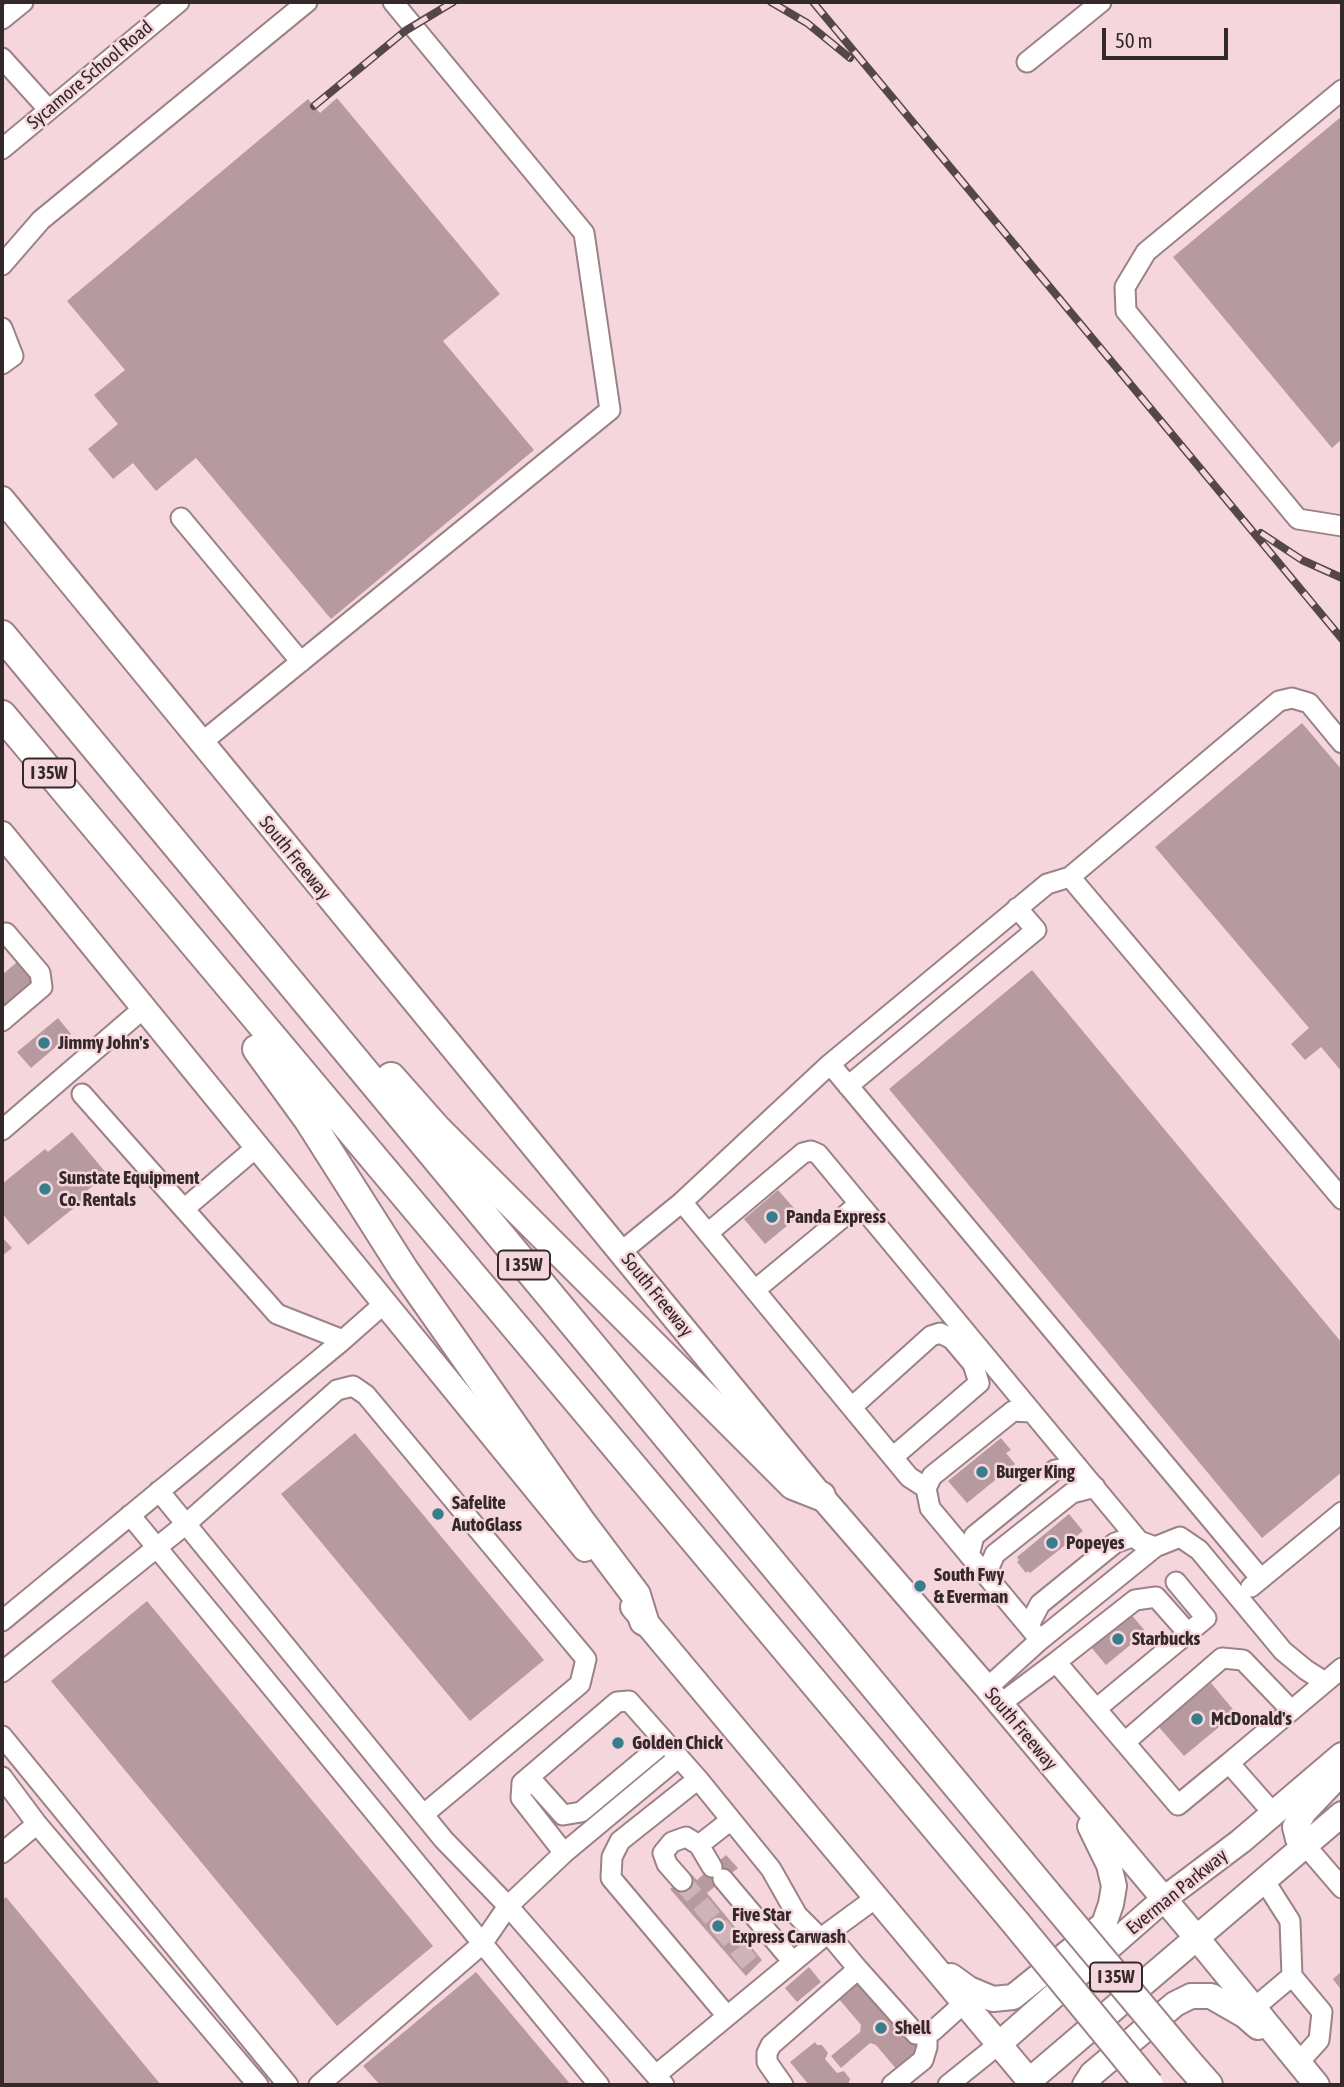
<!DOCTYPE html>
<style>
body{margin:0}
#map{position:relative;width:1344px;height:2087px;overflow:hidden;background:#f5d6dc;font-family:"Asap Condensed",sans-serif}
canvas{display:block}
.frame{position:absolute;inset:0;border:4px solid #33282a;pointer-events:none}
.scale{position:absolute;left:1102px;top:28px;width:126px;height:32px;box-sizing:border-box;border:4px solid #33282a;border-top:0;padding-left:9px;font-size:21px;line-height:24px;white-space:nowrap;color:#33282a;-webkit-text-stroke:5px #f5d6dc;paint-order:stroke}
</style>
<div id="map">
<canvas width="1344" height="2087"></canvas>
<div class="frame"></div>
<div class="scale">50 m</div>
</div>
<script>
const ctx = document.querySelector('canvas').getContext('2d');
ctx.lineJoin = 'round';
function fillPath(path, color) {
  ctx.fillStyle = color;
  ctx.fill(path, 'evenodd');
}
function shape(rows) {
  const path = new Path2D();
  for (const r of rows) {
    path.moveTo(r[0], r[1]);
    for (let i = 2; i < r.length; i += 2) path.lineTo(r[i], r[i + 1]);
  }
  return path;
}
function strokePath(path, color, width, dash) {
  ctx.strokeStyle = color;
  ctx.lineWidth = width;
  ctx.lineCap = dash ? 'butt' : 'round';
  ctx.setLineDash(dash || []);
  ctx.stroke(path);
}
function drawText(font, color, halo, rows, align = 'center') {
  ctx.font = font + ' "Asap Condensed",sans-serif';
  ctx.lineWidth = 5;
  ctx.setLineDash([]);
  ctx.textBaseline = 'middle';
  ctx.strokeStyle = halo;
  ctx.fillStyle = color;
  for (const [text, x, y, turn = 0] of rows) {
    ctx.save();
    ctx.translate(x, y);
    ctx.rotate((+turn || 0) * Math.PI / 180);
    ctx.textAlign = isNaN(turn) ? turn : align;
    if (halo) ctx.strokeText(text, 0, 0);
    ctx.fillText(text, 0, 0);
    ctx.restore();
  }
}
const building = shape([
 [337,98,500,294,443,341,534,450,331,619,196,458,156,491,133,463,113,479,88,449,118,424,94,395,125,370,67,301,308,99,320,113],
 [1342,116,1342,439,1332,448,1173,257],
 [1302,723,1342,770,1342,1072,1321,1047,1305,1060,1291,1044,1309,1028,1155,847],
 [17,962,36,985,2,1014,2,975],
 [1032,970,1342,1343,1342,1472,1262,1538,889,1089],
 [58,1018,71,1034,31,1068,17,1052],
 [72,1132,107,1174,83,1194,86,1198,28,1245,2,1213,2,1184,45,1149,48,1152],
 [778,1190,800,1215,765,1244,744,1219],
 [2,1237,12,1248,2,1256],
 [355,1433,544,1660,470,1721,281,1494],
 [1001,1438,1011,1450,1006,1453,1015,1464,967,1503,948,1481],
 [1069,1514,1083,1531,1030,1573,1028,1571,1026,1573,1017,1562,1019,1560,1017,1557],
 [147,1601,433,1946,337,2026,51,1681],
 [1130,1613,1146,1632,1106,1665,1090,1646],
 [1211,1683,1236,1713,1184,1756,1158,1726],
 [726,1855,738,1868,707,1893,762,1960,746,1976,670,1889,691,1874,697,1880],
 [6,1897,161,2085,2,2085,2,1900],
 [809,1967,821,1982,797,2002,785,1988],
 [1342,1971,1342,1991,1333,1979],
 [476,1972,571,2085,380,2085,363,2066],
 [860,1981,921,2052,898,2071,876,2045,870,2043,841,2068,831,2056,860,2032,861,2025,839,1999],
 [815,2042,817,2045,822,2045,828,2053,825,2059,837,2073,844,2071,850,2079,848,2085,809,2085,790,2062]
]);
const minorTunnel = shape([
 [682,1881,754,1968]
]);
const minor = shape([
 [2,19,23,2],
 [2,58,49,110],
 [1027,62,1101,2],
 [1342,90,1146,252,1125,287,1126,311,1298,519,1342,526],
 [2,149,179,2],
 [2,265,41,220,307,2],
 [2,328,13,356,2,364],
 [181,518,301,662],
 [201,743,610,410,584,233,393,2],
 [1342,743,1309,703,1292,698,1279,701,1070,877,1342,1199],
 [1070,877,1047,884,830,1064,1261,1579],
 [2,1021,42,987,40,973,6,933],
 [848,1086,1036,930,1017,908],
 [82,1094,277,1314,343,1340,386,1302],
 [2,1130,145,1007],
 [682,1202,909,1477,926,1488],
 [184,1209,258,1146],
 [708,1233,803,1153,811,1151,818,1154,1139,1541,1155,1547,1180,1537,1199,1550,1283,1651,1306,1670,1325,1682],
 [622,1251,682,1202,830,1064],
 [755,1290,859,1204],
 [852,1407,931,1336,940,1333,952,1339,973,1364,979,1383,893,1457],
 [1030,1412,1013,1411,932,1476,926,1488,930,1508,1040,1640],
 [159,1491,444,1840,508,1906,664,2085],
 [130,1515,599,2085],
 [969,1555,974,1536,1055,1470,1077,1466],
 [986,1574,995,1554,1072,1493,1095,1487],
 [1251,1587,1342,1512],
 [2,1621,343,1340],
 [1029,1625,1040,1604,1115,1543,1135,1536],
 [1056,1662,1135,1600,1156,1597,1188,1633],
 [2,1672,186,1524,337,1390,353,1386,366,1395,586,1659,580,1684,424,1814],
 [987,1688,1040,1640,1155,1547],
 [1000,1704,1056,1662,1178,1805,1229,1763,1273,1813],
 [1096,1709,1206,1618,1176,1582],
 [2,1736,288,2085],
 [1125,1742,1222,1658,1243,1660,1291,1710],
 [1229,1763,1342,1668],
 [2,1777,37,1824,2,1853],
 [529,1777,563,1815,581,1812,665,1742],
 [37,1824,258,2085],
 [699,1845,731,1820],
 [1305,1845,1342,1888],
 [564,1853,678,1758],
 [723,1879,793,1962],
 [1264,1880,1290,1921,1292,1976,1322,2012,1319,2040,1298,2063],
 [682,1881,667,1864,663,1853,672,1842,686,1837,699,1845,712,1867],
 [877,1897,828,1933,858,1969,916,2034,933,2031,964,2003],
 [1254,2008,1292,1976],
 [727,2016,611,1878,612,1857,620,1841,698,1779,771,1869,797,1915,821,1939],
 [656,2075,828,1933],
 [319,2085,482,1944,508,1906,564,1853,521,1798,522,1783,617,1702,629,1701,698,1779],
 [783,2085,767,2062,767,2053,771,2045,858,1969],
 [892,2085,923,2060,927,2047,927,2033],
 [948,2085,999,2044]
]);
const major = shape([
 [2,499,821,1496,987,1688,1196,1937,1317,2085],
 [2,834,585,1549],
 [633,1607,1033,2085],
 [1305,1845,1298,1839,1295,1827,1304,1812,1342,1772],
 [951,1976,969,1989,993,1999,1013,1997,1104,1924,1111,1904,1114,1886,1109,1865,1090,1826],
 [999,2044,1164,1899,1241,1841,1342,1755],
 [1029,2081,1342,1814],
 [1085,2085,1092,2074,1175,2004,1191,1996,1211,1996,1244,2015,1258,2027]
]);
const highway = shape([
 [2,635,1047,1894],
 [2,715,1015,1922],
 [257,1049,308,1119,404,1270,581,1522,636,1595,644,1621],
 [391,1077,437,1129,793,1485,821,1496],
 [1186,2060,1208,2085]
]);
const rail = shape([
 [771,2,807,23,850,58],
 [813,2,1342,639],
 [314,106,405,31,453,2],
 [1261,533,1302,560,1342,578]
]);
const highwayBridge = shape([
 [1047,1894,1186,2060],
 [1015,1922,1149,2085]
]);
const markers = [
 [44,1043,7,"#387e8a"],
 [45,1189,7,"#387e8a"],
 [772,1217,7,"#387e8a"],
 [982,1472,7,"#387e8a"],
 [438,1514,7,"#387e8a"],
 [1052,1543,7,"#387e8a"],
 [920,1586,7,"#387e8a"],
 [1118,1639,7,"#387e8a"],
 [1197,1719,7,"#387e8a"],
 [618,1743,7,"#387e8a"],
 [718,1926,7,"#387e8a"],
 [881,2028,7,"#387e8a"]
];
const shields = [
 [49,773,52],
 [524,1265,52],
 [1116,1977,52]
];
const shieldNames = [
 ["I 35W",49,773],
 ["I 35W",524,1265],
 ["I 35W",1116,1977]
];
const streetNames = [
 ["Sycamore School Road",90,75,-40],
 ["South Freeway",295,858,51],
 ["South Freeway",657,1295,51],
 ["South Freeway",1021,1729,50],
 ["Everman Parkway",1177,1892,-39]
];
const poiNames = [
 ["Jimmy John's",58,1043],
 ["Sunstate Equipment",59,1178],
 ["Co. Rentals",59,1200],
 ["Panda Express",786,1217],
 ["Burger King",996,1472],
 ["Safelite",452,1503],
 ["AutoGlass",452,1525],
 ["Popeyes",1066,1543],
 ["South Fwy",934,1575],
 ["& Everman",934,1597],
 ["Starbucks",1132,1639],
 ["McDonald's",1211,1719],
 ["Golden Chick",632,1743],
 ["Five Star",732,1915],
 ["Express Carwash",732,1937],
 ["Shell",895,2028]
];
fillPath(building, '#b79a9f');
strokePath(minorTunnel, '#ceb3b8', 19, [19, 10]);
strokePath(minor, '#9c8186', 23);
strokePath(major, '#9c8186', 28);
strokePath(highway, '#9c8186', 32);
strokePath(minor, '#fff', 19);
strokePath(major, '#fff', 24);
strokePath(highway, '#fff', 28);
strokePath(rail, '#554649', 8);
strokePath(rail, '#f5d6dc', 5, [16]);
strokePath(highwayBridge, '#9c8186', 32, []);
strokePath(highwayBridge, '#fff', 28);
for (const [x, y, r, color] of markers) {
  const dot = new Path2D();
  dot.arc(x, y, r, 0, 2 * Math.PI);
  ctx.fillStyle = color;
  ctx.fill(dot);
  strokePath(dot, '#f5d6dc', 2.5);
}
for (const [x, y, w] of shields) {
  const box = new Path2D();
  box.roundRect(x - w / 2, y - 14.5, w, 29, 5);
  ctx.fillStyle = '#f5d6dc';
  ctx.fill(box);
  strokePath(box, '#33282a', 2);
}
drawText('bold 18px', '#33282a', null, shieldNames);
drawText('19px', '#33282a', '#f5d6dc', streetNames);
drawText('bold 19px', '#33282a', '#f5d6dc', poiNames, 'left');
</script>
